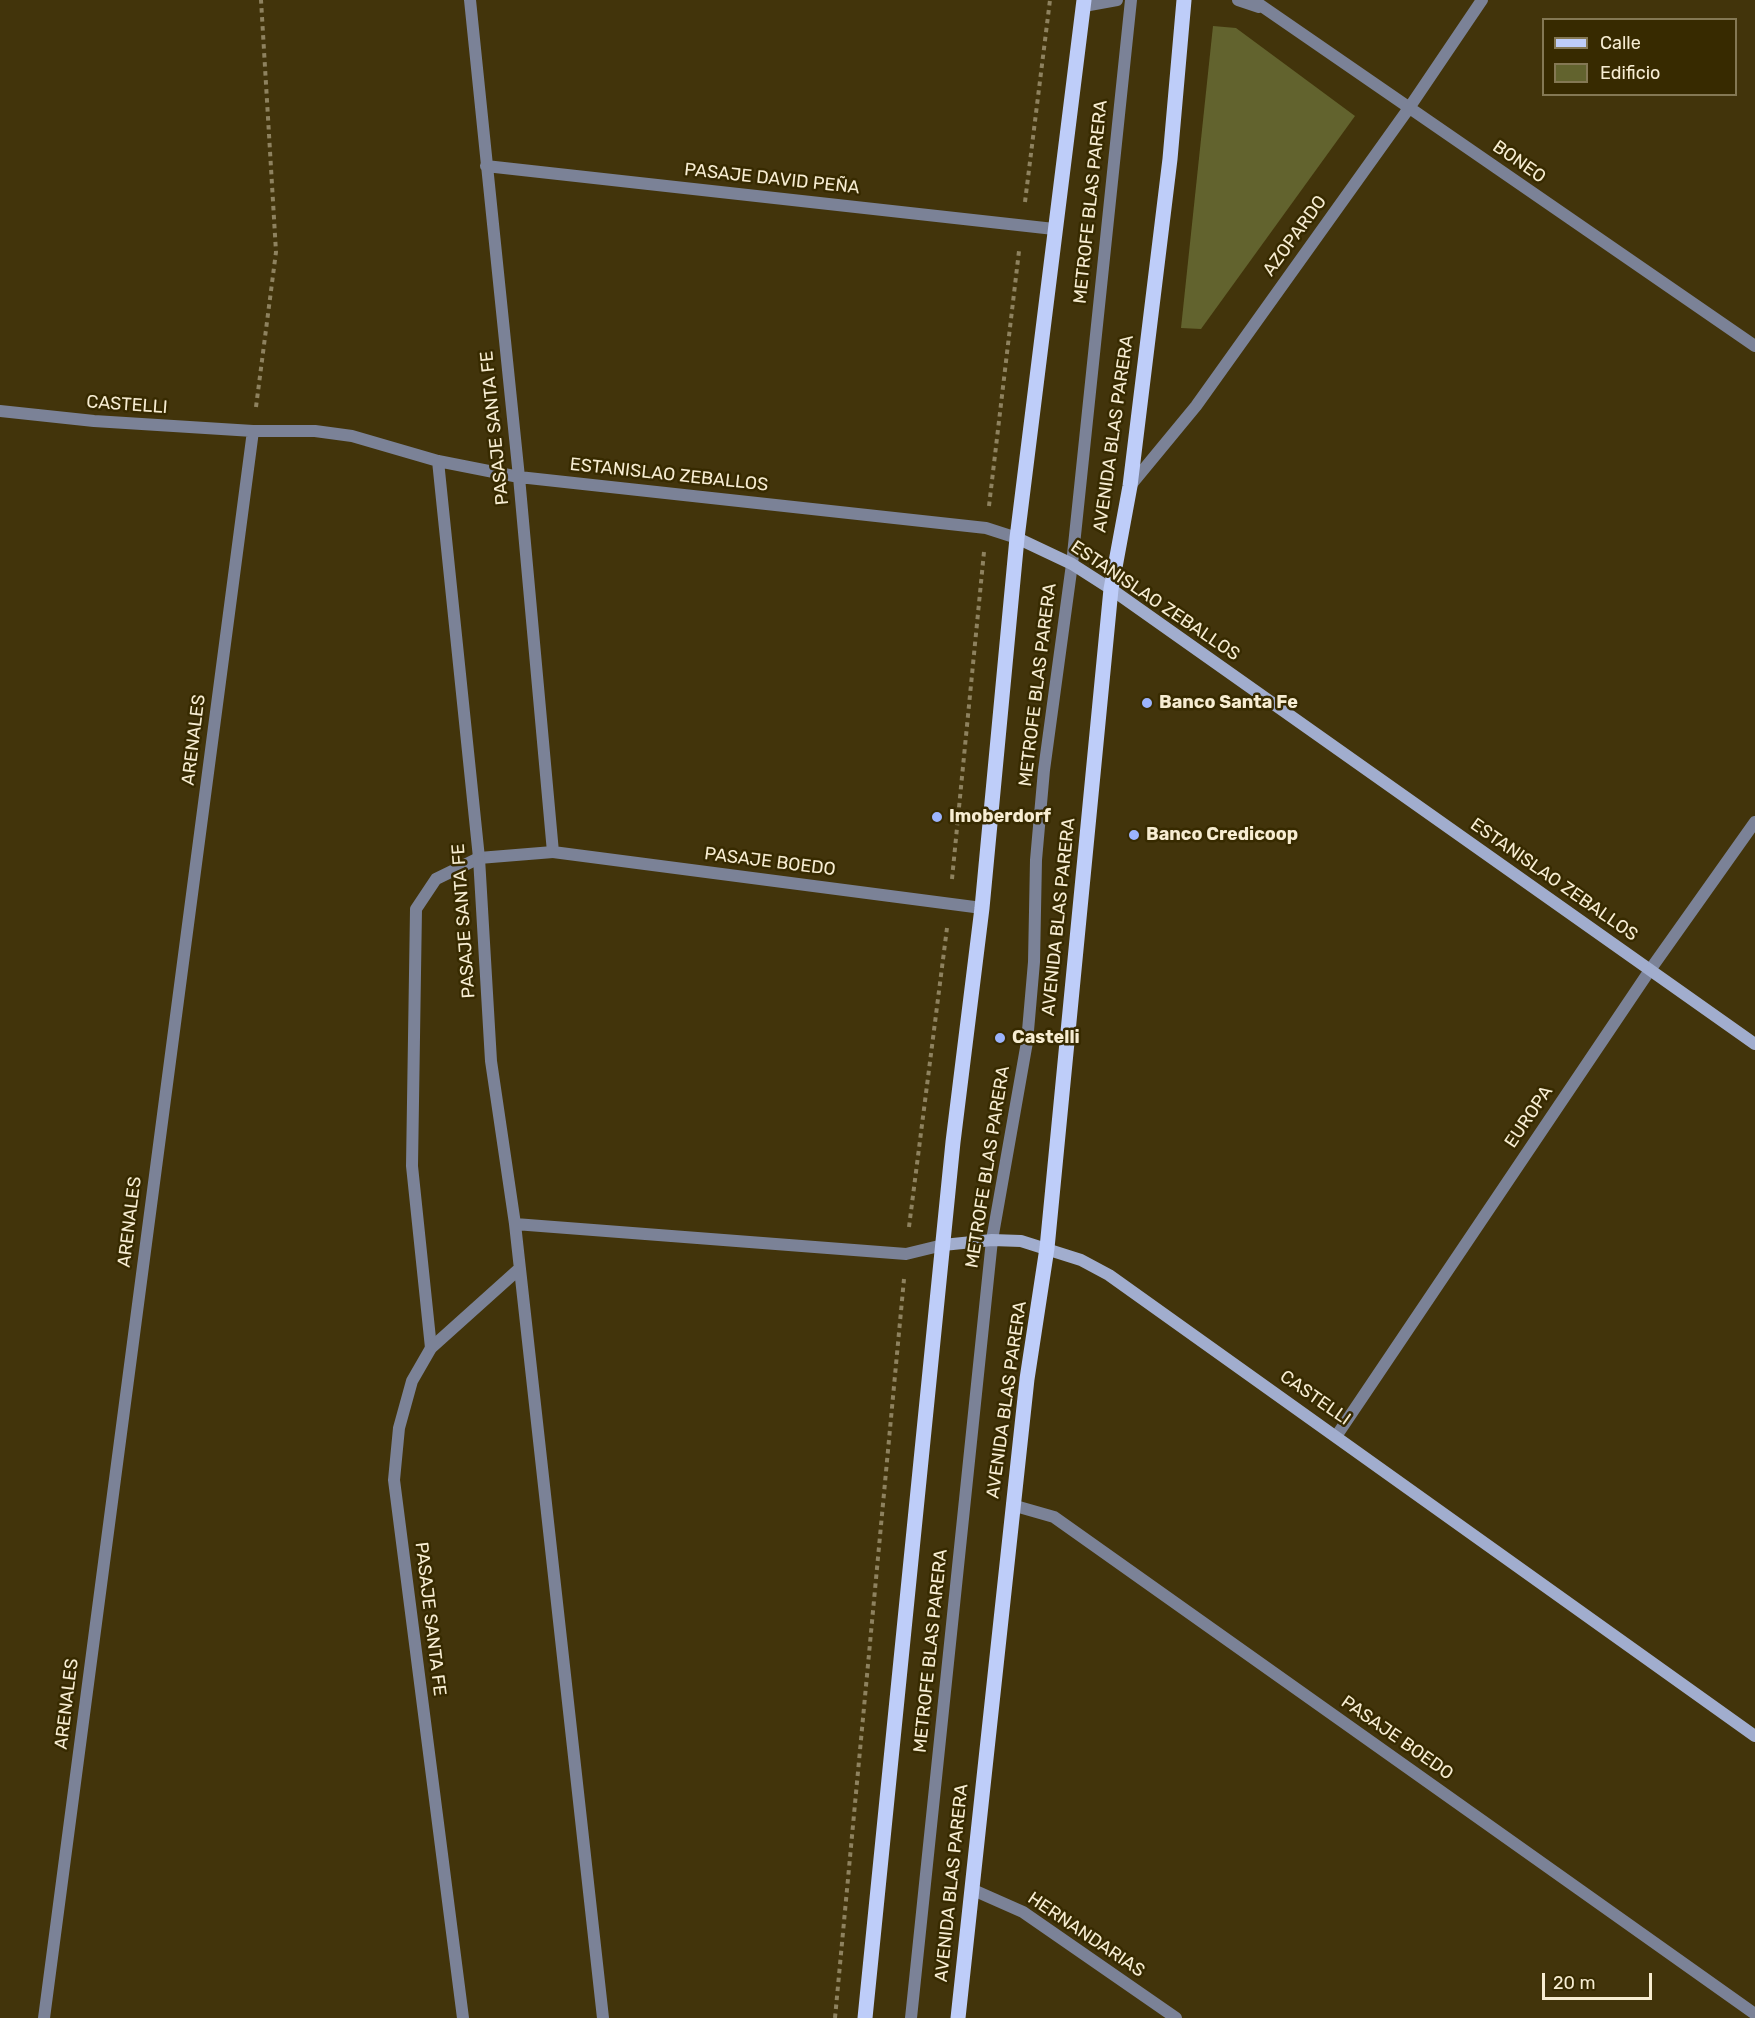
<!DOCTYPE html>
<meta charset="utf-8">
<style>
body{margin:0}
#map{position:relative;width:1755px;height:2018px;overflow:hidden;background:#42340b;font-family:Rubik,sans-serif}
canvas{display:block}
.legend{position:absolute;left:1542px;top:18px;width:195px;height:78px;box-sizing:border-box;background:#372a00;border:2px solid #847854;margin:0;padding:8px 10px;list-style:none;font-size:18px;color:#f7edd2}
.legend li{display:flex;align-items:center;gap:12px;height:30px}
.legend b{width:30px;border:2px solid #847854}
.scale{position:absolute;left:1542px;top:1973px;width:110px;height:27px;box-sizing:border-box;border:3px solid #f7edd2;border-top:0;padding-left:8px;font-size:18px;line-height:21px;white-space:nowrap;color:#f7edd2;-webkit-text-stroke:4px #372a00;paint-order:stroke}
</style>
<div id="map">
<canvas width="1755" height="2018"></canvas>
<ul class="legend">
<li><b style="height:8px;background:#becdf9"></b>Calle</li>
<li><b style="height:16px;background:#62632e"></b>Edificio</li>
</ul>
<div class="scale">20 m</div>
</div>
<script>
const ctx = document.querySelector('canvas').getContext('2d');
ctx.lineJoin = 'round';
function fillPath(path, color) {
  ctx.fillStyle = color;
  ctx.fill(path, 'evenodd');
}
function shape(rows) {
  const path = new Path2D();
  for (const r of rows) {
    path.moveTo(r[0], r[1]);
    for (let i = 2; i < r.length; i += 2) path.lineTo(r[i], r[i + 1]);
  }
  return path;
}
function strokePath(path, color, width, dash) {
  ctx.strokeStyle = color;
  ctx.lineWidth = width;
  ctx.lineCap = dash ? 'butt' : 'round';
  ctx.setLineDash(dash || []);
  ctx.stroke(path);
}
function drawText(font, color, halo, rows, align = 'center') {
  ctx.font = font + ' Rubik,sans-serif';
  ctx.lineWidth = 5;
  ctx.setLineDash([]);
  ctx.textBaseline = 'middle';
  ctx.strokeStyle = halo;
  ctx.fillStyle = color;
  for (const [text, x, y, turn = 0] of rows) {
    ctx.save();
    ctx.translate(x, y);
    ctx.rotate((+turn || 0) * Math.PI / 180);
    ctx.textAlign = isNaN(turn) ? turn : align;
    if (halo) ctx.strokeText(text, 0, 0);
    ctx.fillText(text, 0, 0);
    ctx.restore();
  }
}
const building = shape([
 [1213,26,1236,28,1355,116,1201,329,1181,328]
]);
const path = shape([
 [1025,202,1050,0],
 [256,407,276,252,261,0],
 [989,506,1019,251],
 [952,879,984,552],
 [909,1227,947,928],
 [835,2018,904,1279]
]);
const lane = shape([
 [431,1348,412,1166,416,909,436,879,479,858,553,852],
 [911,2018,992,1240,1027,1042,1034,962,1036,860,1044,770,1072,564,1131,0]
]);
const street = shape([
 [470,0,519,477,553,852,982,908],
 [1238,0,1259,7],
 [1253,0,1755,346],
 [1084,6,1117,0],
 [486,166,1054,229],
 [0,411,94,421,253,431,315,431,352,436,438,461,519,477,986,528,1017,538],
 [438,461,479,858,491,1061,515,1224,603,2018],
 [1130,486,1196,406,1409,108,1482,0],
 [515,1224,906,1254,943,1245],
 [1337,1435,1650,970,1755,822],
 [1012,1505,1054,1517,1755,2014],
 [971,1889,1023,1912,1176,2018],
 [44,2018,253,431],
 [463,2018,394,1480,399,1428,412,1381,431,1348,519,1269]
]);
const secondary = shape([
 [1017,538,1072,564,1111,589,1755,1044],
 [943,1245,992,1240,1021,1241,1081,1260,1109,1275,1755,1736]
]);
const primary = shape([
 [865,2018,953,1142,982,908,1017,538,1084,0],
 [958,2018,1027,1379,1047,1248,1111,589,1130,486,1170,159,1184,0]
]);
const markers = [
 [1147,703,6,"#9cb4fd"],
 [937,817,6,"#9cb4fd"],
 [1134,835,6,"#9cb4fd"],
 [1000,1038,6,"#9cb4fd"]
];
const streetNames = [
 ["BONEO",1519,162,35],
 ["PASAJE DAVID PEÑA",772,179,6],
 ["METROFE BLAS PARERA",1091,202,-84],
 ["AZOPARDO",1295,236,-54],
 ["CASTELLI",127,405,4],
 ["PASAJE SANTA FE",495,428,-96],
 ["AVENIDA BLAS PARERA",1114,434,-82],
 ["ESTANISLAO ZEBALLOS",669,475,6],
 ["ESTANISLAO ZEBALLOS",1155,601,34],
 ["METROFE BLAS PARERA",1038,685,-83],
 ["ARENALES",194,740,-83],
 ["PASAJE BOEDO",770,862,7],
 ["ESTANISLAO ZEBALLOS",1554,880,35],
 ["AVENIDA BLAS PARERA",1059,917,-84],
 ["PASAJE SANTA FE",464,921,-94],
 ["EUROPA",1529,1117,-56],
 ["METROFE BLAS PARERA",988,1167,-81],
 ["ARENALES",130,1222,-83],
 ["CASTELLI",1315,1398,35],
 ["AVENIDA BLAS PARERA",1007,1400,-82],
 ["PASAJE SANTA FE",430,1619,83],
 ["METROFE BLAS PARERA",931,1651,-84],
 ["ARENALES",67,1704,-83],
 ["PASAJE BOEDO",1397,1738,35],
 ["AVENIDA BLAS PARERA",952,1883,-84],
 ["HERNANDARIAS",1086,1935,34]
];
const poiNames = [
 ["Banco Santa Fe",1159,703],
 ["Imoberdorf",949,817],
 ["Banco Credicoop",1146,835],
 ["Castelli",1012,1038]
];
fillPath(building, '#62632e');
strokePath(path, '#8e825f', 4, [4.5, 4.5]);
strokePath(lane, '#7b8297', 12);
strokePath(street, '#7b8297', 12);
strokePath(secondary, '#a1adce', 12);
strokePath(primary, '#becdf9', 15);
for (const [x, y, r, color] of markers) {
  const dot = new Path2D();
  dot.arc(x, y, r, 0, 2 * Math.PI);
  ctx.fillStyle = color;
  ctx.fill(dot);
  strokePath(dot, '#372a00', 2);
}
drawText('18px', '#f7edd2', '#372a00', streetNames);
drawText('bold 18px', '#f7edd2', '#372a00', poiNames, 'left');
</script>
